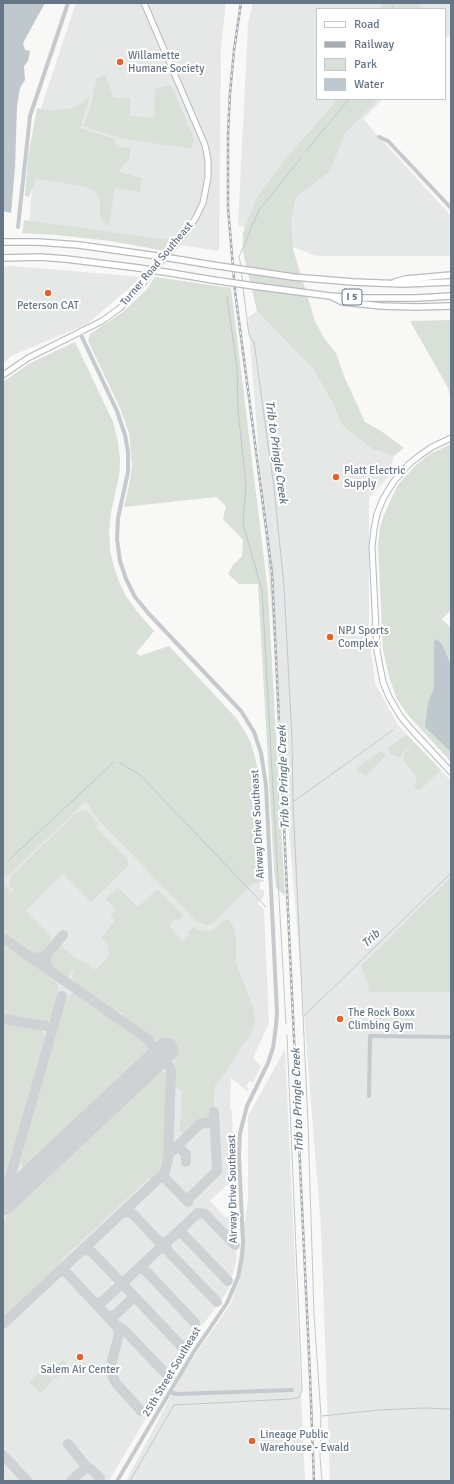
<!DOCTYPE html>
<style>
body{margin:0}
#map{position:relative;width:454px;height:1484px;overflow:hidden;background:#f8f8f6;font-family:Signika,sans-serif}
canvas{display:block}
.frame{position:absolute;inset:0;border:4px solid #677687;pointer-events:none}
.legend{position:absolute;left:316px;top:8px;width:130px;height:92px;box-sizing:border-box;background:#fff;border:1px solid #c2c8cf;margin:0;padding:5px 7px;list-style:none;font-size:12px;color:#677687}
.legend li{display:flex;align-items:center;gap:8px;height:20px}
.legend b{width:20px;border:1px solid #c2c8cf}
</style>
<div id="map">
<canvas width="454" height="1484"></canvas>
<div class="frame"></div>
<ul class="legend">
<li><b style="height:5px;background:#fff"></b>Road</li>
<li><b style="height:5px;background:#a6acb2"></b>Railway</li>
<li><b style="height:11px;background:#d9e0d7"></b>Park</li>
<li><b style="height:11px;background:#bfc8cd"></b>Water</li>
</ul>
</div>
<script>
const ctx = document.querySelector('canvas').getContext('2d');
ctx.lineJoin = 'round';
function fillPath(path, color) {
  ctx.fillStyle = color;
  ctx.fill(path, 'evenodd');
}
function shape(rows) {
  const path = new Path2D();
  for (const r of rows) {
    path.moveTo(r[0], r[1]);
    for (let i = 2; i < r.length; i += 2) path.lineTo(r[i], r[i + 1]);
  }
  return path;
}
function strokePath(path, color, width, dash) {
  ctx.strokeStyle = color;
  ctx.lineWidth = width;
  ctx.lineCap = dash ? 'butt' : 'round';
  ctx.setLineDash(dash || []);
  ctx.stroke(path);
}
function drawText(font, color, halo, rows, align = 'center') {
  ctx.font = font + ' Signika,sans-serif';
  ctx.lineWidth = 4;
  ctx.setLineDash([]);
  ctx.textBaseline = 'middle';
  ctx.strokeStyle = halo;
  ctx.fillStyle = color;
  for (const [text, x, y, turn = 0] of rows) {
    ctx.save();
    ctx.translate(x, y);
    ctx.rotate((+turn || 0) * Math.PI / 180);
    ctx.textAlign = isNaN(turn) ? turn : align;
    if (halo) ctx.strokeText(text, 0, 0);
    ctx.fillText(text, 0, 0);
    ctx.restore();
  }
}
const built = shape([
 [76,3,226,3,221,48,219,251,29,222,39,114],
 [253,3,451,3,451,33,445,39,445,9,317,9,317,99,383,99,363,119,451,216,451,256,316,256,238,225,248,24],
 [13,266,142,277,87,324,11,356,3,364,3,267],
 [257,311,313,369,334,405,342,425,372,449,394,456,389,476,369,498,369,635,375,683,398,725,451,781,451,1481,330,1481,321,1227,248,317],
 [75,342,113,422,118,443,120,460,119,476,111,512,109,530,110,550,114,568,120,584,127,598,139,614,154,631,136,653,140,656,169,646,236,718,247,734,254,754,259,783,264,881,260,882,260,888,261,890,264,890,264,896,258,903,264,910,269,1023,253,1058,261,1066,253,1083,250,1081,246,1086,249,1089,247,1091,231,1078,230,1108,232,1111,234,1178,210,1201,226,1218,236,1211,237,1247,236,1262,231,1282,225,1295,202,1326,201,1325,198,1327,200,1330,186,1350,109,1481,3,1481,3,382,29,364],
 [285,1049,305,1481,126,1481,184,1371,232,1302,248,1200,248,1116]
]);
const green = shape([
 [382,3,421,3,420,9,380,9],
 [105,75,114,98,130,98,130,116,154,118,155,89,171,85,194,139,192,149,120,138,83,126,90,108,97,78],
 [90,97,80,128,115,139,117,147,131,148,128,162,122,166,119,172,142,178,140,192,115,188,109,226,100,217,100,198,94,190,83,186,36,179,29,197,25,196,28,157,37,108,46,110,55,110,74,108],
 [338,99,378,99,345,133,330,171,296,197,291,220,293,249,315,321,324,338,336,353,344,376,365,422,381,431,404,448,394,456,372,449,342,425,334,405,313,369,257,311,243,252,243,233,256,199,282,163],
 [24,220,168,240,165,251,110,241,57,235,22,233],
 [155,277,231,288,268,592,285,896,276,888,274,869,258,584,239,584,228,574,233,565,242,556,243,540,223,519,226,506,216,497,124,507,130,481,132,466,129,433,120,408,88,341,90,334,123,312,147,289],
 [451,320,451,399,448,388,410,321],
 [75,342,113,422,118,443,120,460,119,476,111,512,109,532,110,550,114,568,120,584,127,598,139,614,154,631,136,653,140,656,169,646,236,718,251,743,257,766,264,881,253,884,250,886,212,924,205,925,196,921,98,819,86,801,7,877,3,877,3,382,29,364],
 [451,444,451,610,442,619,451,628,451,762,408,715,397,699,390,680,383,650,378,545,380,528,384,515,397,486,417,464,430,454],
 [406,735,413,741,412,743,400,757,390,754,388,750,389,747],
 [414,742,441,770,420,790,414,788,416,783,416,776,403,760,405,753],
 [379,752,383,752,386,756,365,776,362,772,359,773,357,770,358,767],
 [81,811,86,811,89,813,98,824,96,827,128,860,128,866,91,902,63,874,57,879,26,911,51,936,51,940,44,951,39,954,34,954,3,933,3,881,12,893,14,891,9,886,11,876,75,814],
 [451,877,451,992,369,992,368,983,361,966],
 [118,887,138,907,157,889,183,915,178,921,175,919,169,926,183,941,190,935,188,932,193,927,199,930,209,931,214,929,225,919,229,920,234,928,236,941,236,963,247,991,253,1008,255,1020,253,1029,249,1037,240,1048,228,1069,215,1086,214,1090,214,1106,211,1119,200,1122,187,1134,182,1133,180,1131,182,1092,175,1087,175,1060,174,1058,158,1041,123,1017,123,1014,119,1012,118,1013,71,980,74,971,71,971,68,978,52,967,49,962,51,956,59,945,77,959,88,964,93,969,96,969,108,957,109,954,107,951,109,947,102,938,115,920,110,915,116,910,106,899],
 [3,943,55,980,58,987,58,993,51,1016,48,1021,41,1022,3,1016],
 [73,994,78,995,143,1041,150,1049,149,1053,147,1056,29,1168,24,1168,20,1163,26,1138,66,1000,69,996],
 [3,1022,38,1028,42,1030,45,1036,3,1184],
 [158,1070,165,1072,167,1077,164,1157,162,1166,151,1179,149,1178,61,1260,63,1262,3,1318,3,1223,12,1206],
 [64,1360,70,1368,55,1379,49,1372],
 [39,1372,45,1376,47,1374,53,1380,41,1393,29,1383]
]);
const water = shape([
 [3,3,45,3,23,43,25,50,30,51,28,61,24,66,25,80,20,88,17,106,15,168,11,213,3,211],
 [435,639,439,641,444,648,451,666,451,752,425,727,428,703,434,688,434,641]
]);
const stream = shape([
 [393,9,394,3],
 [306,151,349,99],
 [241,266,239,257,259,210,301,158],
 [241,272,243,282],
 [243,287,249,335,254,342,274,488,284,586,292,739,293,803,308,1122,314,1314,321,1416,320,1457,322,1481],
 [227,297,237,368,238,411,246,484,243,524,262,590,286,1024],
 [120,763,140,775,266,907],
 [293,802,393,730],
 [8,861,114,762],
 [304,1016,451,873],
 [322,1416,378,1410,425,1408,451,1409],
 [130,1481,174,1405,290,1399,298,1398,302,1391,287,1035]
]);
const taxiway = shape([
 [3,938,149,1040,154,1048,154,1062,165,1062,170,1067,171,1073,168,1160,165,1171,156,1181,3,1324],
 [47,954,63,935],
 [31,957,39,958,47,954,45,963,50,970],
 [3,1019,53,1027],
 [172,1150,178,1148,182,1150,186,1154,186,1162],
 [169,1154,200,1124,211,1122,215,1125],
 [159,1178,164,1177,188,1202],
 [184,1198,188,1199,217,1171,214,1112],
 [3,1202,62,996],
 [121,1213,128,1212,133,1214,162,1245],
 [174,1235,179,1233,184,1235,228,1281],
 [81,1251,86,1250,92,1252,132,1294,132,1299,115,1315,111,1316,106,1315],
 [168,1251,166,1246,167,1241,163,1243,159,1241,160,1246,159,1249,163,1248,168,1251,217,1302],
 [137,1270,141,1269,145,1270,195,1323],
 [58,1273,63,1271,67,1273,117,1327,119,1334,111,1365,111,1373,116,1383,141,1411],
 [132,1294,184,1349],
 [94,1302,97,1303,102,1302,198,1213,205,1214,235,1245],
 [115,1324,125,1331,168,1376],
 [68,1444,85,1465,83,1470,71,1481],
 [3,1455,27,1481],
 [83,1470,88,1468,91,1469,100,1478]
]);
const runway = shape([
 [3,1203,166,1050]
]);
const minor = shape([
 [379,137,388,141,451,208],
 [18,227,30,116,68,3],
 [80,333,117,411,125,435,128,452,128,472,118,518,117,539,120,561,126,579,135,597,149,614,241,711,254,732,261,753,266,785,277,1013,276,1026,273,1048,268,1063,247,1106,240,1133,239,1156,243,1243,242,1257,238,1277,227,1303,193,1353,117,1481],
 [369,1096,370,1036,451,1037],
 [170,1392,177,1394,292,1390]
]);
const major = shape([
 [3,375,28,358,102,321,120,308,139,288,185,233,195,219,203,203,208,177,208,160,205,145,144,3],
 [451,438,432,447,419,456,409,464,394,481,383,499,377,514,374,529,372,547,377,651,383,682,389,697,401,717,411,729,451,772]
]);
const highway = shape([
 [3,242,38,242,79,245,150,255],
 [3,258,40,257,66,259,139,268],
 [182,260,212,265],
 [253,271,293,277,353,282,403,284,451,282],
 [171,273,213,280],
 [395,282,406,279,451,275],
 [254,286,330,296,361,298,417,298,451,296],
 [332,297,343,302,381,306,417,307,451,306]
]);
const rail = shape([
 [241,3,234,50,230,93,228,134,228,208,235,291,272,573,310,1376,314,1481]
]);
const highwayBridge = shape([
 [150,255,182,260],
 [212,265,253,271],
 [139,268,171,273],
 [213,280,254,286]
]);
const markers = [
 [120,62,4,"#e4632a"],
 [48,293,4,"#e4632a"],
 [336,477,4,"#e4632a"],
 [330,637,4,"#e4632a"],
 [340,1019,4,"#e4632a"],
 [80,1357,4,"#e4632a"],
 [252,1441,4,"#e4632a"]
];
const shields = [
 [352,297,20]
];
const shieldNames = [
 ["I 5",352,297]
];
const poiNames = [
 ["Willamette",128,56],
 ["Humane Society",128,69],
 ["Peterson CAT",48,306,"center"],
 ["Platt Electric",344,471],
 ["Supply",344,484],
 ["NPJ Sports",338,631],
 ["Complex",338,644],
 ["The Rock Boxx",348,1013],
 ["Climbing Gym",348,1026],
 ["Salem Air Center",80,1370,"center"],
 ["Lineage Public",260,1435],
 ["Warehouse - Ewald",260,1448]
];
const streetNames = [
 ["Turner Road Southeast",157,264,-50],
 ["Airway Drive Southeast",258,824,-93],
 ["Airway Drive Southeast",233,1189,-91],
 ["25th Street Southeast",172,1372,-59]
];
const waterNames = [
 ["Trib to Pringle Creek",276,452,82],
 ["Trib to Pringle Creek",284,777,-92],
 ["Trib",371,939,-44],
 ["Trib to Pringle Creek",298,1100,-92]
];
fillPath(built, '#e6e7e7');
fillPath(green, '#d9e0d7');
fillPath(water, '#bfc8cd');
strokePath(stream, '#bfc8cd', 1);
strokePath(taxiway, '#cfd2d4', 10);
strokePath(runway, '#cfd2d4', 25);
strokePath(major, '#b7bbbf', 7);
strokePath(highway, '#b7babe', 8);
strokePath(minor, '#c6c9cd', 4);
strokePath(major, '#fff', 5);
strokePath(highway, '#fff', 5.5);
strokePath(rail, '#a6acb2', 2.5);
strokePath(rail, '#fff', 1, [3]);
strokePath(highwayBridge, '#b7babe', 8, []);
strokePath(highwayBridge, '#fff', 5.5);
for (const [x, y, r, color] of markers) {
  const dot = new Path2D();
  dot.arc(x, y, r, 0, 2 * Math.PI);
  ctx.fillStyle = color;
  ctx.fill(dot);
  strokePath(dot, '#fff', 1.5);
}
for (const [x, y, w] of shields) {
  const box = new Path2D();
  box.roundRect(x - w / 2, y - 8, w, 16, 3);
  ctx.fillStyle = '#fff';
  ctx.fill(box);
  strokePath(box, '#677687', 1);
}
drawText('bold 10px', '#677687', null, shieldNames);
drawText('11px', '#677687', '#fff', poiNames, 'left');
drawText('11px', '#677687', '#fff', streetNames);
drawText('italic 12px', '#637782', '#fff', waterNames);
</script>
